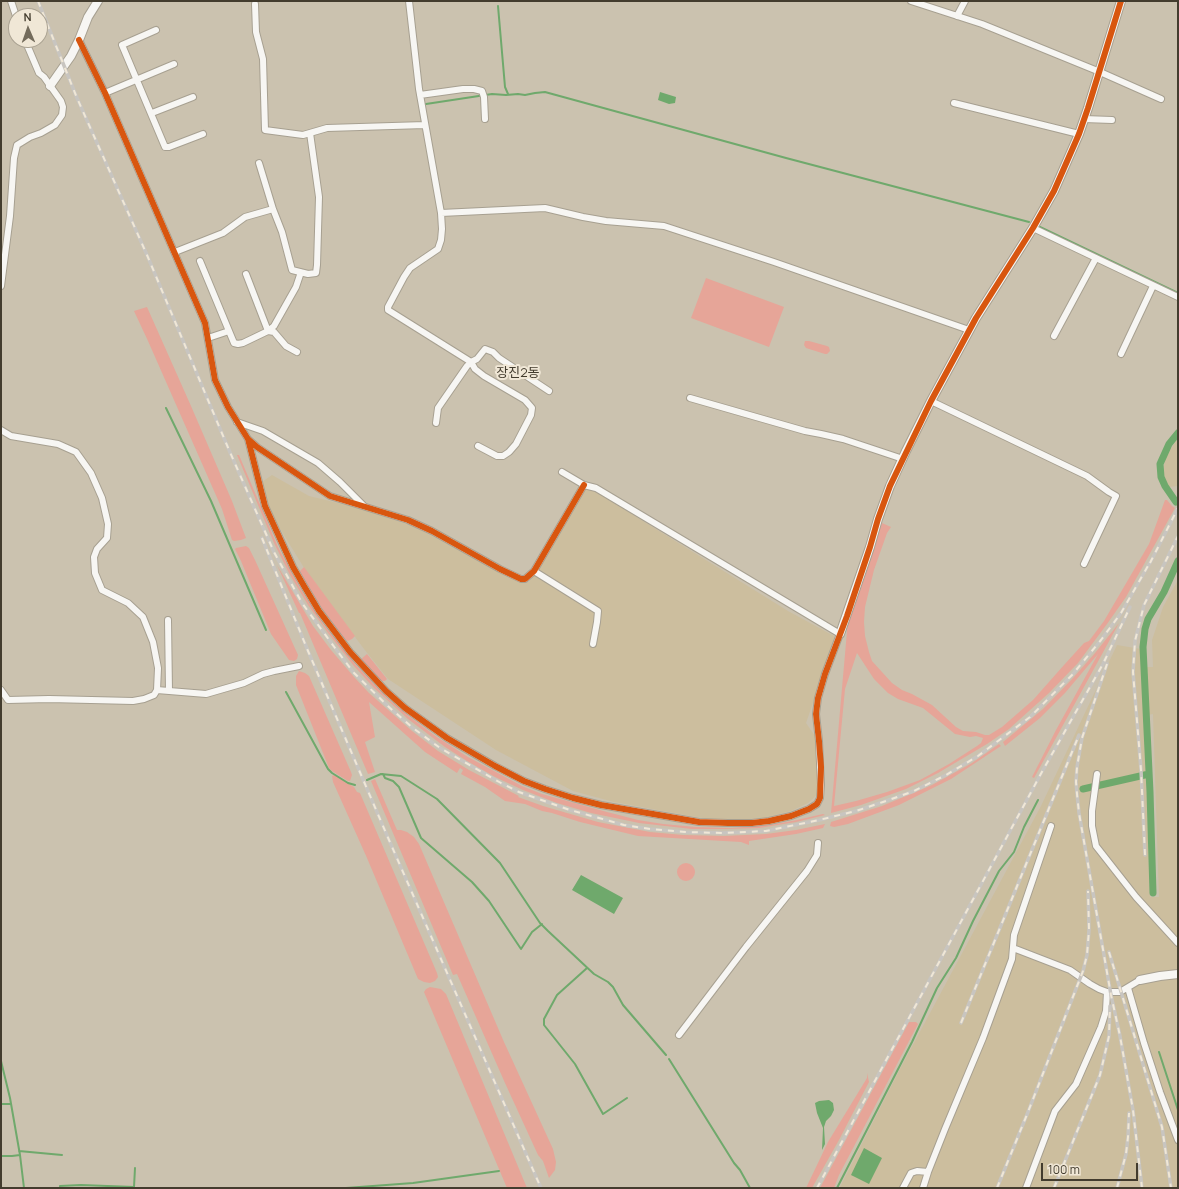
<!DOCTYPE html>
<meta charset="utf-8">
<style>
body{margin:0}
#map{position:relative;width:1179px;height:1189px;overflow:hidden;background:#cbc2af;font-family:Manrope,sans-serif}
canvas{display:block}
.frame{position:absolute;inset:0;border:2px solid #433c2e;pointer-events:none}
.north{position:absolute;left:8px;top:8px;width:40px;height:40px;box-sizing:border-box;background:#f0e7d6;border:1px solid #aba393;border-radius:50%;rotate:358deg;font-size:11px;font-weight:700;line-height:16px;text-align:center;color:#433c2e}
.north::after{content:'';display:block;margin:auto;width:14px;height:18px;background:#736b5b;clip-path:polygon(50% 0,100% 100%,50% 72%,0 100%)}
.scale{position:absolute;left:1041px;top:1163px;width:97px;height:18px;box-sizing:border-box;border:2px solid #433c2e;border-top:0;padding-left:5px;font-size:12px;line-height:14px;white-space:nowrap;color:#433c2e;-webkit-text-stroke:3px #f0e7d6;paint-order:stroke}
</style>
<div id="map">
<canvas width="1179" height="1189"></canvas>
<div class="frame"></div>
<div class="north">N</div>
<div class="scale">100 m</div>
</div>
<script>
const ctx = document.querySelector('canvas').getContext('2d');
ctx.lineJoin = 'round';
function fillPath(path, color) {
  ctx.fillStyle = color;
  ctx.fill(path, 'evenodd');
}
function shape(rows) {
  const path = new Path2D();
  for (const r of rows) {
    if (r.length === 3) {
      path.moveTo(r[0] + r[2], r[1]);
      path.arc(r[0], r[1], r[2], 0, 2 * Math.PI);
      continue;
    }
    path.moveTo(r[0], r[1]);
    for (let i = 2; i < r.length; i += 2) path.lineTo(r[i], r[i + 1]);
  }
  return path;
}
function strokePath(path, color, width, dash) {
  ctx.strokeStyle = color;
  ctx.lineWidth = width;
  ctx.lineCap = dash ? 'butt' : 'round';
  ctx.setLineDash(dash || []);
  ctx.stroke(path);
}
function drawText(font, color, halo, rows, align = 'center') {
  ctx.font = font + ' Manrope,"Noto Sans KR",sans-serif';
  ctx.lineWidth = 4;
  ctx.setLineDash([]);
  ctx.textBaseline = 'middle';
  ctx.strokeStyle = halo;
  ctx.fillStyle = color;
  for (const [text, x, y, turn = 0] of rows) {
    ctx.save();
    ctx.translate(x, y);
    ctx.rotate((+turn || 0) * Math.PI / 180);
    ctx.textAlign = isNaN(turn) ? turn : align;
    if (halo) ctx.strokeText(text, 0, 0);
    ctx.fillText(text, 0, 0);
    ctx.restore();
  }
}
const built = shape([
 [1178,438,1178,486,1169,487,1163,473,1165,458],
 [272,475,309,496,359,508,415,527,520,583,529,582,582,492,587,490,593,490,788,611,834,636,835,639,806,723,815,736,817,749,817,795,808,803,791,811,764,818,722,821,690,816,614,802,573,791,496,750,388,679,364,649,306,571,271,514,262,482],
 [1178,580,1178,1188,840,1187,900,1069,1041,806,1117,645,1141,649,1147,795,1150,897,1159,897,1153,714,1148,715,1147,667,1153,667,1152,640,1163,607]
]);
const green = shape([
 [706,278,784,307,769,347,691,318],
 [147,307,191,406,232,501,246,538,241,540,234,541,232,540,222,509,148,341,134,311],
 [805,341,809,341,827,346,829,347,830,351,827,354,825,354,806,348,804,345],
 [237,455,239,455,278,547,300,588,323,624,356,665,387,698,410,717,437,737,468,757,522,786,542,794,607,812,638,820,663,824,696,827,731,828,770,825,797,820,823,814,825,815,796,822,759,828,724,829,692,829,639,823,591,813,557,803,523,790,495,777,467,761,445,747,408,719,374,688,353,665,328,633,308,605,290,575,274,543],
 [1165,500,1167,500,1172,506,1175,508,1126,597,1107,624,1078,663,1049,693,1009,729,987,744,938,773,906,789,861,805,831,813,848,620,882,523,891,527,887,533,874,570,865,607,864,622,865,636,869,652,872,661,892,683,902,690,912,694,932,705,956,727,963,731,976,732,985,735,989,735,1002,727,1033,700,1064,665,1084,643,1089,641,1104,621,1149,544],
 [857,653,874,679,888,693,898,699,923,708,955,734,970,737,976,736,983,738,981,743,977,746,949,764,920,780,887,792,856,801,834,806,845,689],
 [246,546,249,548,255,560,298,655,297,659,294,661,289,660,271,634,241,561,235,549,236,548],
 [277,565,313,626,331,650,354,677,369,693,412,731,438,751,469,770,519,796,518,797,543,806,598,822,650,832,683,835,724,836,766,834,796,830,825,824,823,828,796,834,749,841,749,845,741,842,638,836,580,822,552,813,542,811,525,804,505,801,485,787,461,774,463,770,460,768,457,773,425,752,369,702,375,737,365,742,375,772,368,774,300,613,299,613],
 [304,567,355,636,352,639,348,641,343,638,318,603,299,572],
 [1119,623,1101,656,1034,778,1032,777,1056,730,1098,654,1065,693,1040,718,1005,746,1003,742,1043,709,1073,678,1095,653],
 [367,654,387,679,385,681,381,681,360,660],
 [299,671,305,673,309,676,351,772,352,775,350,781,348,781,332,771,329,768,296,685,296,676],
 [999,744,1001,746,951,779,899,805,848,824,834,827,830,826,831,822,882,806,932,785,972,763],
 [334,775,354,787,357,792,360,793,437,973,438,977,435,981,430,983,424,982,418,979,367,858,333,782,332,776],
 [375,779,397,830,401,830,407,832,414,837,419,844,504,1042,553,1149,556,1162,555,1170,549,1178,543,1161,538,1155,505,1083,457,974,453,975,371,781],
 [686,872,9],
 [430,987,441,989,446,994,527,1188,507,1188,424,992,426,989],
 [909,1022,916,1022,918,1024,839,1175,834,1188,820,1188],
 [867,1073,869,1082,839,1140,812,1188,806,1188,828,1142,867,1078]
]);
const water = shape([
 [660,92,676,97,675,103,669,104,658,100],
 [581,875,623,898,614,914,572,890],
 [829,1100,833,1103,834,1110,831,1116,826,1121,824,1127,825,1144,822,1150,823,1128,817,1113,815,1103,819,1101],
 [864,1148,882,1158,869,1184,851,1175]
]);
const stream = shape([
 [498,6,505,87,508,94],
 [426,104,492,94,506,95,518,94,525,95,535,93,545,92,786,158,1029,222],
 [1040,227,1178,293],
 [166,408,211,501,266,630],
 [286,692,328,769,332,773,348,783,355,785],
 [383,774,385,778,393,781,399,787,421,838,472,882,489,901,521,949,532,932,542,924],
 [367,780,381,774,401,776,437,799,500,863,540,923,548,931,594,974,608,982,613,987,623,1005,666,1055],
 [587,968,557,995,544,1019,544,1025,575,1064,603,1114,627,1098],
 [1159,1052,1178,1110],
 [669,1059,734,1163,740,1170,750,1188],
 [1,1061,10,1098,20,1155,24,1188],
 [1,1104,11,1104],
 [19,1151,62,1155],
 [1,1156,12,1156,20,1155],
 [134,1187,135,1168],
 [60,1188,60,1186,81,1185,134,1187],
 [346,1188,413,1183,499,1171],
 [837,1188,912,1042,937,988,956,958,973,921,999,871,1014,852,1024,827,1038,800]
]);
const canal = shape([
 [1176,502,1165,486,1161,477,1160,464,1169,444,1178,433],
 [1083,789,1149,774],
 [1153,893,1150,792,1143,647,1145,629,1148,619,1164,592,1178,561]
]);
const street = shape([
 [11,1,16,16],
 [409,1,419,89,441,213,442,229,441,240,438,249,410,268,404,277,388,307,388,310,471,362,475,369,484,376,525,400,532,408,531,415,516,444,509,452,503,456,497,456,478,446],
 [911,1,982,24,1100,72,1161,99],
 [255,4,256,32,263,59,265,130,303,135,327,128,425,125],
 [957,16,965,1],
 [156,30,122,45,165,147,169,147,203,134],
 [79,40,105,93,205,323,215,380,228,407,248,439,257,447,330,496,408,520,432,531,500,569,521,579,525,579,534,571,584,485],
 [105,93,174,64],
 [420,95,463,89,474,89,482,91,484,97,485,119],
 [954,103,1079,134],
 [152,113,193,97],
 [1084,119,1112,120],
 [259,163,273,209,282,232,292,270,308,274,316,273,317,265,319,197,310,133],
 [441,213,545,208,583,217,606,221,664,226,774,262,969,330],
 [1033,228,1178,297],
 [175,252,223,233,245,217,273,209],
 [200,261,229,331],
 [246,274,268,331,274,332,286,346,297,352],
 [1,286,10,216,14,158,17,145,30,137,41,133,55,125,62,115,63,107,61,101,44,77,39,73,25,40],
 [1054,336,1096,258],
 [208,338,229,331,234,343,238,344,243,343,268,331,274,326,296,287,301,272],
 [1121,354,1153,286],
 [690,398,805,431,821,434,843,439,903,459],
 [931,401,1087,476,1109,492,1116,496,1084,564],
 [237,422,263,431,318,463,340,482,363,505],
 [436,423,438,408,467,366,471,362,477,359,485,349,493,352,499,358,549,391],
 [1,430,11,436,58,444,76,452,91,473,102,498,108,524,107,538,97,549,94,557,95,573,102,590,128,603,143,617,153,642,158,668,157,690,154,695,144,699,133,701,49,699,8,700,1,690],
 [248,439,265,506,293,567,304,586,319,611,350,652,386,691,405,708,447,738,495,766,524,781,545,789,573,798,601,805,699,822,728,823,752,823,769,821,791,816,809,809,817,804,820,798,821,785,819,741,816,714,818,698,825,674,840,634,596,488,584,485,562,472],
 [534,571,598,611,597,622,593,644],
 [168,620,169,691],
 [157,690,206,694,244,683,263,674,274,671,299,666],
 [1097,774,1092,811,1092,826,1096,846,1136,897,1178,943],
 [1013,948,1070,970,1090,984,1099,989,1107,992,1120,992,1140,980],
 [1128,988,1144,1043,1160,1092,1178,1140],
 [679,1035,746,947,807,871,817,855,818,843],
 [903,1188,911,1173,917,1171,928,1172],
 [923,1188,928,1172,945,1129,983,1038,1012,959,1014,935,1051,826],
 [1026,1188,1055,1111,1076,1084,1101,1027,1106,1011,1107,992]
]);
const secondary = shape([
 [50,86,71,56,79,40,88,17,98,1],
 [840,634,870,547,878,519,890,486,906,451,931,401,976,318,1033,228,1054,191,1079,134,1088,108,1121,1],
 [1140,980,1160,976,1178,974]
]);
const rail = shape([
 [38,1,77,98,147,255,229,450,274,552,302,603,335,648,354,673,390,708,413,728,440,748,501,783,519,792,570,810,599,818,624,825,650,829,685,832,722,833,766,831,819,820,856,811,883,802,914,791,946,775,978,756,1030,717,1072,675,1101,640,1121,613,1152,559],
 [262,538,308,651,389,840,541,1188],
 [1150,563,1178,508],
 [1107,664,1082,738,1077,767,1076,782,1077,794,1079,813,1111,995,1120,1036,1133,1110,1142,1188],
 [1145,855,1141,770,1133,672,1135,641,1144,605,1178,536],
 [1109,952,1162,1127,1171,1188],
 [961,1023,1079,735],
 [817,1188,1043,770,1103,664,1130,607],
 [997,1188,1028,1112,1083,971,1087,955,1089,930,1088,891],
 [1054,1188,1100,1075,1109,1036,1110,1006],
 [1117,1188,1126,1154,1128,1137,1129,1113]
]);
const cycleway = shape([
 [79,40,105,93,205,323,215,380,228,407,248,439,257,447,330,496,408,520,432,531,500,569,521,579,525,579,534,571,584,485],
 [248,439,265,506,293,567,304,586,319,611,350,652,386,691,405,708,447,738,495,766,524,781,545,789,573,798,601,805,699,822,728,823,752,823,769,821,791,816,809,809,817,804,820,798,821,767,819,741,816,714,818,698,825,674,847,616,870,547,878,519,890,486,931,401,976,318,1033,228,1054,191,1079,134,1088,108,1121,1]
]);
const quarterNames = [
 ["장진2동",518,373]
];
fillPath(built, '#ccbe9e');
fillPath(green, '#e6a598');
fillPath(water, '#6fa96c');
strokePath(stream, '#6fa96c', 2);
strokePath(canal, '#6fa96c', 7);
strokePath(street, '#a7a091', 8);
strokePath(secondary, '#a7a091', 10);
strokePath(street, '#f7f6f3', 6);
strokePath(secondary, '#f7f6f3', 8);
strokePath(rail, '#c8c5c0', 3.5);
strokePath(rail, '#f0e7d6', 2, [6]);
strokePath(cycleway, '#d8560f', 6);
drawText('13px', '#433c2e', '#f0e7d6', quarterNames);
</script>
